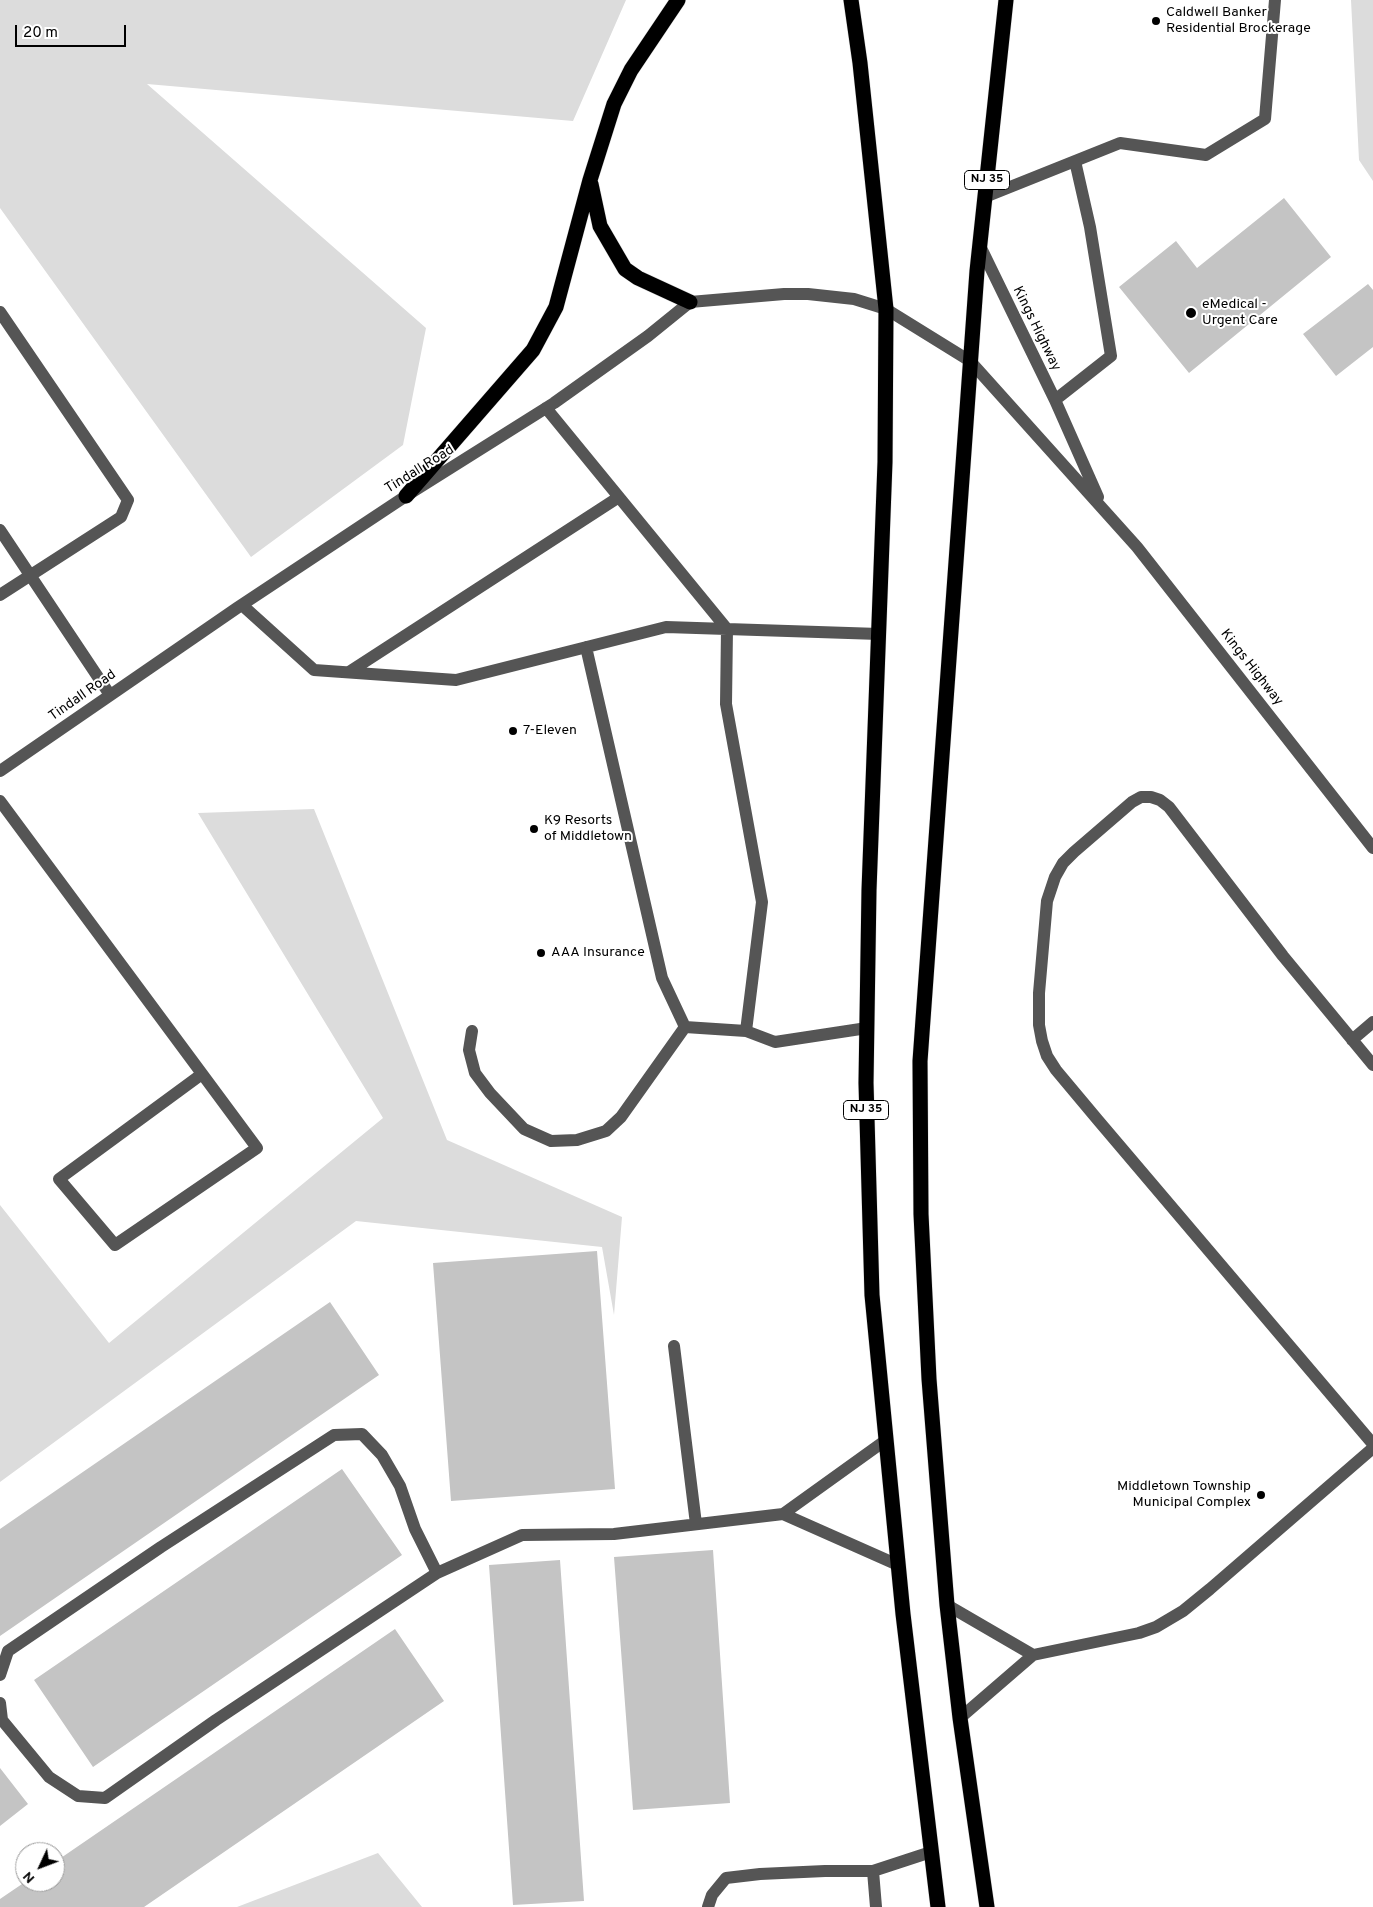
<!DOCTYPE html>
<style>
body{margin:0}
#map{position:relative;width:1373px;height:1907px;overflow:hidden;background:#fff;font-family:Overpass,sans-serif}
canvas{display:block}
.north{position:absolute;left:15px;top:1842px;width:50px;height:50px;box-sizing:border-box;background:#fff;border:1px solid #999;border-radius:50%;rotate:227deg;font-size:14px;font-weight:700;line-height:20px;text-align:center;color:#000}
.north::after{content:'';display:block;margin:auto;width:18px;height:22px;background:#000;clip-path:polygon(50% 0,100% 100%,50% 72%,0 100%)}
.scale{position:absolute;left:15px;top:25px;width:111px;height:22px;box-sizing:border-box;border:2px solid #000;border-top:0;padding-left:6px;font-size:15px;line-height:18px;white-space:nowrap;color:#000;-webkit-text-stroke:4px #fff;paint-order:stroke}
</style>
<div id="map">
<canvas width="1373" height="1907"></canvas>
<div class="north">N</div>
<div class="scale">20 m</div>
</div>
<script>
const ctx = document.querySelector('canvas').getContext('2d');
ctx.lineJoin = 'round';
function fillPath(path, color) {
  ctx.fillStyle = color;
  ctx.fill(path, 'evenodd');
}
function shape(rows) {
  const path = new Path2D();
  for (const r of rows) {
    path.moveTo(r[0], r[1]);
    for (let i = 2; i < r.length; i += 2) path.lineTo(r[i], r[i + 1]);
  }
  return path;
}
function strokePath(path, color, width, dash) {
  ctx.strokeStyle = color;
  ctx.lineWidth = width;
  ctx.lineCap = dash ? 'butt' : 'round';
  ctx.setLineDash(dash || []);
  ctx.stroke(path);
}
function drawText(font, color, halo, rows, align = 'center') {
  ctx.font = font + ' Overpass,sans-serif';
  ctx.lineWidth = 4;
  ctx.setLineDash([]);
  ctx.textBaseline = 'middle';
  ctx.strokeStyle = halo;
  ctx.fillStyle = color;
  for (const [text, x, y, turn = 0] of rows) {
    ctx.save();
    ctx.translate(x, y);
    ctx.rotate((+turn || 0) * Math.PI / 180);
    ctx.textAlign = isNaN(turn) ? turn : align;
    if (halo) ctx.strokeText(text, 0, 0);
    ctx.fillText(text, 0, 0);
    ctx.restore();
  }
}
const green = shape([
 [0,0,626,0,573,121,147,84,426,328,403,445,251,557,0,208],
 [1351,0,1373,0,1373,181,1359,160],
 [314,809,447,1140,622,1217,614,1315,602,1247,356,1221,0,1482,0,1205,109,1343,383,1118,198,813],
 [378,1853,422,1907,237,1907]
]);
const building = shape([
 [1284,198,1331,257,1189,373,1119,287,1176,241,1197,268],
 [1368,284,1373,290,1373,347,1336,376,1303,334],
 [597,1251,615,1489,451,1501,433,1263],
 [330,1302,379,1375,0,1636,0,1529],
 [342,1469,402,1555,93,1767,34,1680],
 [713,1550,730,1803,633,1810,614,1557],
 [560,1560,584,1901,513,1905,489,1565],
 [395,1629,444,1701,144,1907,0,1907,0,1899,25,1882,55,1882,55,1862],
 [0,1768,28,1804,0,1826]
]);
const minor = shape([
 [985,197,1120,143,1206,155,1265,119,1275,0],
 [979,244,1055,400,1098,497],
 [0,312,128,500,121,517,0,595],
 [1055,400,1111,356,1090,227,1075,161],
 [546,408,727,629,726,704,762,902,746,1031,775,1042,867,1028],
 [0,530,110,695],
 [242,605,314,670,456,680,666,627,879,634],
 [586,647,662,978,685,1027,746,1031],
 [349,672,619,497],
 [0,771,237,608,406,496,554,403,648,336,690,302,784,294,808,294,854,299,886,309,970,361,1137,547,1373,848],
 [0,801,257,1148,115,1245,59,1179,202,1074],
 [472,1031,469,1050,475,1073,490,1093,524,1129,551,1141,577,1140,606,1131,621,1117,685,1027],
 [1352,1040,1373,1022],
 [1373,1065,1283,956,1169,807,1160,800,1151,797,1141,797,1132,802,1074,852,1063,863,1055,877,1047,901,1039,993,1039,1025,1042,1041,1047,1056,1056,1070,1097,1119,1373,1444],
 [674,1346,696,1524],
 [783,1514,898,1565],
 [947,1605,1033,1655],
 [0,1675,8,1651,161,1547,334,1435,362,1434,382,1455,400,1486,415,1529,437,1573],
 [0,1703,2,1720,49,1777,78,1796,105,1798,216,1720,437,1573,522,1535,614,1534,783,1514,886,1440],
 [960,1718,1033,1655,1139,1633,1156,1627,1183,1611,1210,1589,1373,1448],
 [873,1871,876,1907],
 [708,1907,712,1895,726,1878,760,1874,825,1871,873,1871,931,1852]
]);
const highway = shape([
 [851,0,860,63,886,309,885,462,869,890,866,1083,872,1295,903,1614,938,1907],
 [591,184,600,226,625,269,638,278,690,302],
 [406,496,533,350,556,307,590,180,614,104,631,70,678,0],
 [987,1907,960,1718,947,1605,929,1379,921,1214,920,1061,977,271,1006,0]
]);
const markers = [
 [1156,21,5,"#000"],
 [1191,313,6,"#000"],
 [513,731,5,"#000"],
 [534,829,5,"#000"],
 [541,953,5,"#000"],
 [1261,1495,5,"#000"]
];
const shields = [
 [987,180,45],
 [866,1110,45]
];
const shieldNames = [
 ["NJ 35",987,180],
 ["NJ 35",866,1110]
];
const poiNames = [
 ["Caldwell Banker",1166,13],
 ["Residential Brockerage",1166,29],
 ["eMedical -",1202,305],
 ["Urgent Care",1202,321],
 ["7-Eleven",523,731],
 ["K9 Resorts",544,821],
 ["of Middletown",544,837],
 ["AAA Insurance",551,953],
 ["Middletown Township",1251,1487,"right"],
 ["Municipal Complex",1251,1503,"right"]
];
const streetNames = [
 ["Kings Highway",1036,329,64],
 ["Tindall Road",420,470,-32],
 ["Kings Highway",1251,668,52],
 ["Tindall Road",83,696,-35]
];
fillPath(green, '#dcdcdc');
fillPath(building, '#c4c4c4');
strokePath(highway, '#dbdbdb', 16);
strokePath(minor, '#555', 12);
strokePath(highway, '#000', 15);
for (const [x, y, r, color] of markers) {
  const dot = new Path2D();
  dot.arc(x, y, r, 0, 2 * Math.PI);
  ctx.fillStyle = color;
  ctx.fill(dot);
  strokePath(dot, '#fff', 2);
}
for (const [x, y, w] of shields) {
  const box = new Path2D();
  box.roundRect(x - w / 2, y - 9.5, w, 19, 4);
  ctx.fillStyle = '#fff';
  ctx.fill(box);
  strokePath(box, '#000', 1);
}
drawText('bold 12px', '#000', null, shieldNames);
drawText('14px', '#000', '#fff', poiNames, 'left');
drawText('14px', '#000', '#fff', streetNames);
</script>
